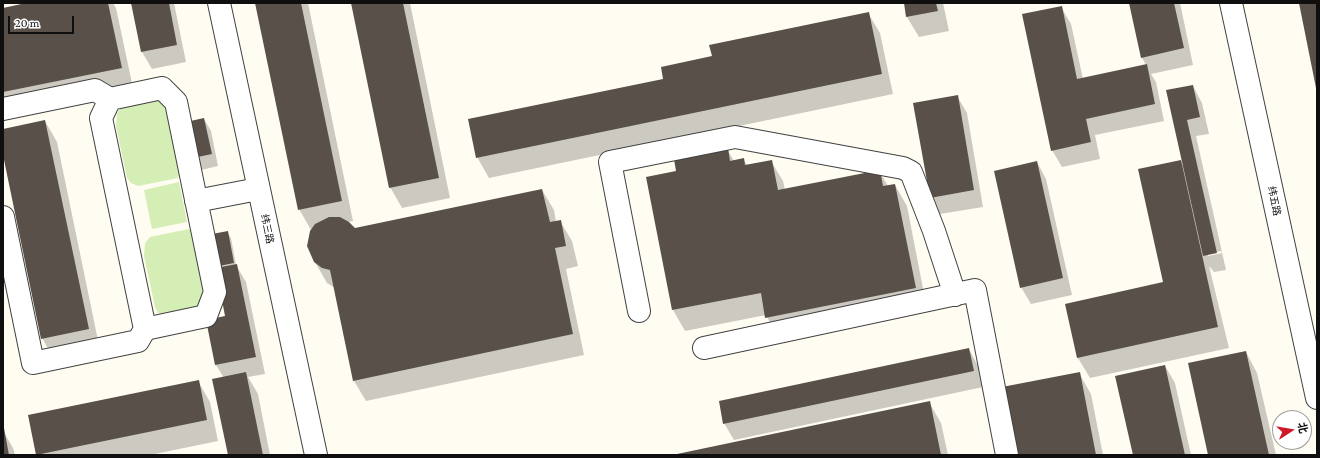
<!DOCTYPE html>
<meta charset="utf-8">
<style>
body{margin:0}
#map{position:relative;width:1320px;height:458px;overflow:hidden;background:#fffcf2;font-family:"Crimson Pro","Noto Sans SC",serif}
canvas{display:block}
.frame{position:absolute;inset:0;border:4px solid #0f0f0f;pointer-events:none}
.north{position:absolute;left:1272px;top:410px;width:40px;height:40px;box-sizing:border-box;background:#fff;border:1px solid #9f9f9f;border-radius:50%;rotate:78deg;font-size:11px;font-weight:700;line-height:16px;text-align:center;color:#0f0f0f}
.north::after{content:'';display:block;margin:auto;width:14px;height:18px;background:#cf1827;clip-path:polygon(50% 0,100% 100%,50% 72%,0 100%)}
.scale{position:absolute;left:8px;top:16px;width:66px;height:18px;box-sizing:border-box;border:2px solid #0f0f0f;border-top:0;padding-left:5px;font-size:12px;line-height:14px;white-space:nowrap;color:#0f0f0f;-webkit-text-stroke:3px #fff;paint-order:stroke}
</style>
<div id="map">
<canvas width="1320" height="458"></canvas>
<div class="frame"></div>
<div class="north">北</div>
<div class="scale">20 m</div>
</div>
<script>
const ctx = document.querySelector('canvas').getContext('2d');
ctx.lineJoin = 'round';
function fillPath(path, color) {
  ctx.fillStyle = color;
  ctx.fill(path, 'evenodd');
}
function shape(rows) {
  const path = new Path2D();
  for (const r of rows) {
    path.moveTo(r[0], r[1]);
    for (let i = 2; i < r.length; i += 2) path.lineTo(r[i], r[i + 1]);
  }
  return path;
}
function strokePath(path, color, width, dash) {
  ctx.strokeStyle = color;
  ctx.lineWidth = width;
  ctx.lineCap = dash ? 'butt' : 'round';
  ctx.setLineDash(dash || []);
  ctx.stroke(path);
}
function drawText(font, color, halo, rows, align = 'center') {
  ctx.font = font + ' "Crimson Pro","Noto Sans SC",serif';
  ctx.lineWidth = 4;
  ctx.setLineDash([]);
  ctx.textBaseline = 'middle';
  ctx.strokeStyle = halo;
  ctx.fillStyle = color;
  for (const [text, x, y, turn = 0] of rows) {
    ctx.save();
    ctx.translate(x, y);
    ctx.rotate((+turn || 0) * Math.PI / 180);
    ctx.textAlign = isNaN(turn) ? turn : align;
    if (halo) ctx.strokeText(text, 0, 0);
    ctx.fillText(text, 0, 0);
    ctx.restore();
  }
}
const green = shape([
 [161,99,167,105,181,171,178,178,138,186,131,183,127,178,116,126,117,113,122,107],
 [179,182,187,222,152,229,144,190],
 [189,229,195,235,209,295,205,308,166,316,158,313,155,307,144,256,145,243,150,237]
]);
const shadow = shape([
 [31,3,113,3,116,8,133,88,3,109,3,9],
 [132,3,174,3,186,62,152,69,142,52],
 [256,3,308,3,353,221,348,222,355,229,542,190,554,210,556,222,560,221,572,241,578,266,566,269,584,355,366,401,354,381,335,288,327,283,315,262,311,230,299,209],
 [352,3,410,3,450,198,402,208,390,187],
 [905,3,943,3,949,31,919,37,907,17],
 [1130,3,1180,3,1193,65,1151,74,1156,82,1164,121,1095,135,1100,159,1062,167,1052,150,1061,7,1071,24,1083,79,1146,65,1142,58],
 [868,13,880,33,893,94,489,178,477,157,664,80],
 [1193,86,1202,103,1209,134,1196,136,1226,270,1214,272,1209,266,1229,348,1090,378,1078,358,1066,304,1164,283,1180,161,1184,167,1168,91],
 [1221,251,1222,253,1208,256,1208,254],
 [957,96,967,113,983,207,940,214,930,197],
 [204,119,211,131,218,166,201,170,194,158],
 [45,121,57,142,100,350,54,359,42,338,3,150,3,130],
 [727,149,734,161,743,159,747,165,771,161,783,181,785,190,879,171,888,186,895,185,907,206,927,309,778,338,766,315,685,331,673,310,647,178,678,172],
 [1037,162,1046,179,1072,295,1031,304,1021,287],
 [227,232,231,238,236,265,246,282,265,374,248,377,258,394,270,455,228,455,224,378,216,365,207,321,227,317,220,266],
 [969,349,978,366,983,387,734,440,724,423],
 [1246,352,1257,373,1276,455,1209,455],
 [1165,366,1175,383,1191,455,1134,455],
 [1079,373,1091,394,1103,455,1016,455],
 [198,381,210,402,218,441,150,455,37,455,29,416],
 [929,402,941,423,948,455,678,455],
 [3,431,13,448,15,455,3,455]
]);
const building = shape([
 [26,3,108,3,122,68,3,92,3,8],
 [131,3,169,3,177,45,141,52],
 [255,3,301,3,342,201,298,210],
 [351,3,403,3,439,178,389,188],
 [904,3,936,3,938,11,906,17],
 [1129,3,1174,3,1184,48,1141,58],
 [1299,3,1317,3,1317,88,1316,88],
 [1062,6,1077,79,1147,64,1155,104,1086,119,1091,142,1051,151,1022,14],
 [869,12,882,74,476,158,468,119,663,79,661,67,712,56,709,45],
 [1193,85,1200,117,1187,120,1217,253,1203,256,1166,90],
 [958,95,974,190,930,198,913,103],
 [204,118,212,154,193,158,186,122],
 [45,120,89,329,41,339,3,155,3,129],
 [728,148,730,161,744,158,745,165,772,160,778,190,880,170,883,186,895,184,916,288,765,318,761,293,672,310,646,177,676,171,674,159],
 [1181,160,1218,327,1077,358,1065,304,1163,282,1138,169],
 [1037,161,1063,278,1020,288,994,171],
 [542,189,550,222,561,220,566,246,555,248,573,334,353,381,330,270,322,268,314,262,307,246,310,231,315,224,329,217,340,217,349,222,355,228],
 [228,231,234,263,219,266,212,234],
 [237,264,256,357,215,365,206,320,225,316,216,268],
 [969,348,974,371,723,424,719,401],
 [1246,351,1269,455,1208,455,1188,363],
 [1165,365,1185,455,1133,455,1115,376],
 [246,372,263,455,228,455,212,379],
 [1080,372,1096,455,1015,455,1002,387],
 [199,380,207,420,36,455,28,415],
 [930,401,941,455,677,455,677,454],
 [3,428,4,428,9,455,3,455]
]);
const minor = shape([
 [219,3,316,455],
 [1231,3,1317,398],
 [162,88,176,102,215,292,206,316,145,329,101,118,110,99,162,88],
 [3,109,95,90,110,99],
 [196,201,258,189],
 [3,217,33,363,138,341,145,329],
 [639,311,610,162,735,137,903,168,911,172,934,231,955,295],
 [704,348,975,290,1007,455]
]);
const streetNames = [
 ["纬五路",1274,201,78],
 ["纬三路",267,229,78]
];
fillPath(green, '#d5eeb6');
fillPath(shadow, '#0003');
fillPath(building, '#59504a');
strokePath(minor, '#424242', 24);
strokePath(minor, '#fff', 22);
drawText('10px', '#0f0f0f', '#fff', streetNames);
</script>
